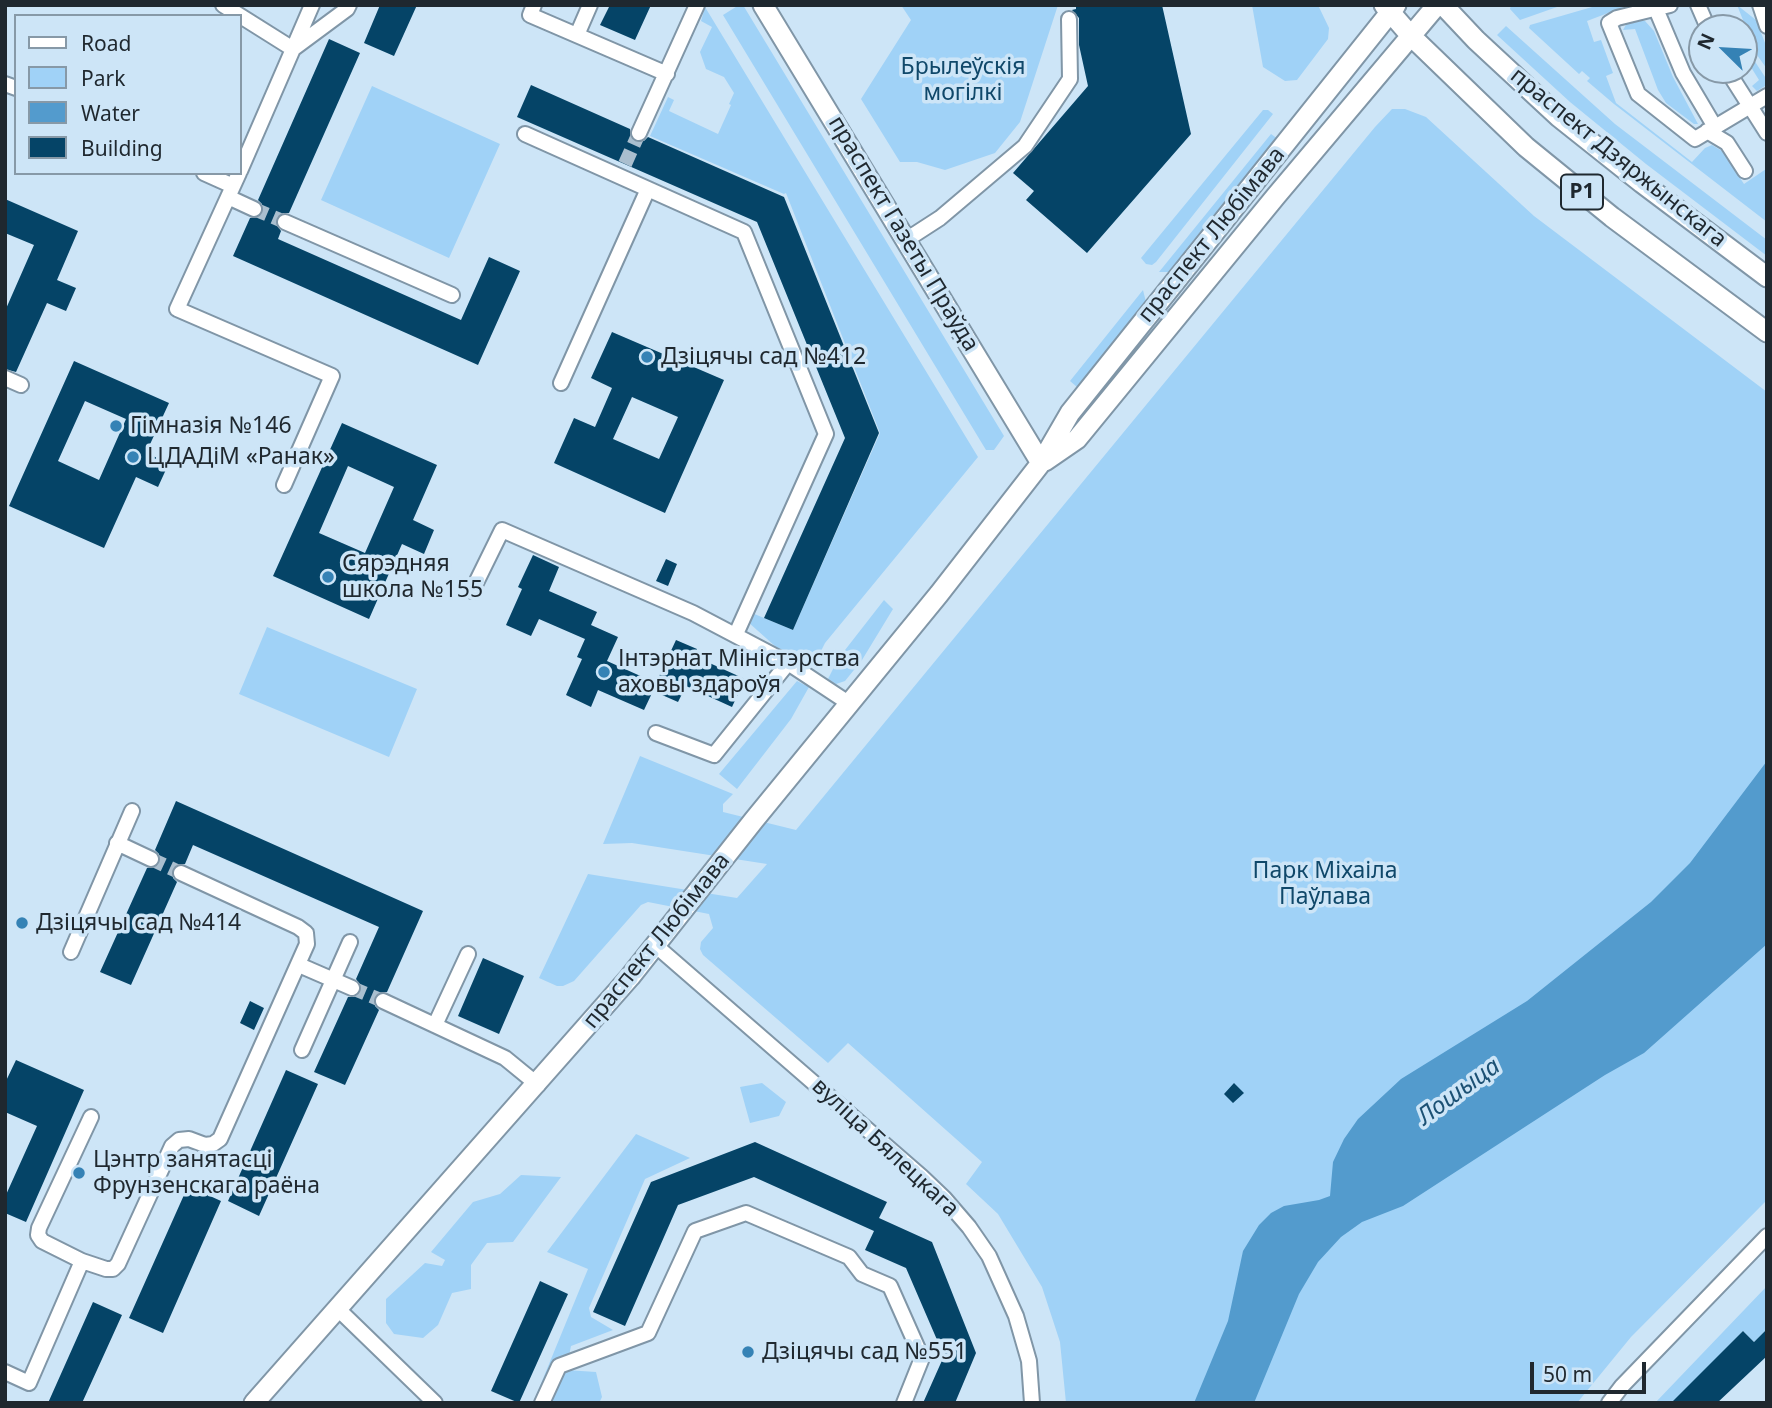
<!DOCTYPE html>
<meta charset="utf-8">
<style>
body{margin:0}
#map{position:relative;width:1772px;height:1408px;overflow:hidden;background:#cde5f7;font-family:"Noto Sans",sans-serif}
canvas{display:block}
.frame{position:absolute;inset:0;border:7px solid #1f282f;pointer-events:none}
.legend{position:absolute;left:14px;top:14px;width:228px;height:161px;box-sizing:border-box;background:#cde5f7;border:2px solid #8799a7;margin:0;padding:9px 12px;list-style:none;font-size:21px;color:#1f282f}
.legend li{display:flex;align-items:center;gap:14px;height:35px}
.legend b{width:35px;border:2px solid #8799a7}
.north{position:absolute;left:1688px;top:14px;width:70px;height:70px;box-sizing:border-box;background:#cde5f7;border:2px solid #8799a7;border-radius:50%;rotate:294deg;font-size:19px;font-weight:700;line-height:28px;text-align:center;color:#1f282f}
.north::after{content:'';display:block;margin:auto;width:24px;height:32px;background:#3582b5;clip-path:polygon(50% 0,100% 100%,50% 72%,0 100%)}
.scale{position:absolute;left:1530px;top:1362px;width:116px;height:32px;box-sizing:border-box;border:4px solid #1f282f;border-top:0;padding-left:9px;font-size:21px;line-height:24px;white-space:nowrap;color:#1f282f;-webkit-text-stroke:5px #cde5f7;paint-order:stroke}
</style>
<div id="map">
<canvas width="1772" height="1408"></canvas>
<div class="frame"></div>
<ul class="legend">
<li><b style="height:9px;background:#fff"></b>Road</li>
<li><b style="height:19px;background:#a0d2f7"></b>Park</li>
<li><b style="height:19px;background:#539bcd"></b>Water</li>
<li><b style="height:19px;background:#054467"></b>Building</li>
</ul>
<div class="north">N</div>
<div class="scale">50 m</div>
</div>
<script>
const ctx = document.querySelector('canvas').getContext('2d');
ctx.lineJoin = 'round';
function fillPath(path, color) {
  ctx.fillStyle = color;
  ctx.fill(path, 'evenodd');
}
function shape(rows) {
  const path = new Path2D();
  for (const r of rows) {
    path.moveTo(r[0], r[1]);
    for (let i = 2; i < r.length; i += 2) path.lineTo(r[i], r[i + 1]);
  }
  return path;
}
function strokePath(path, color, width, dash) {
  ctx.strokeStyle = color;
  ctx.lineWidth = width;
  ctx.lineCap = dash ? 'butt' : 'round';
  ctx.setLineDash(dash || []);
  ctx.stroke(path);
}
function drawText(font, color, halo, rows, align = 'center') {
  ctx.font = font + ' "Noto Sans",sans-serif';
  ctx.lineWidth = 7;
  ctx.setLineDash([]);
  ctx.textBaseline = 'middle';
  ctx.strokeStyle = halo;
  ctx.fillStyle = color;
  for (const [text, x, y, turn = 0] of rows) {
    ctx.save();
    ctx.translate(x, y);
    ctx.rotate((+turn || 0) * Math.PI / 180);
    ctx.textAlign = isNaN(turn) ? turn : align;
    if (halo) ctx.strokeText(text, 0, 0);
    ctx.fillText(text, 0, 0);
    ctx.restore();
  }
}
const green = shape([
 [739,5,743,5,1004,436,994,450,986,450,723,15],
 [901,5,1058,5,1020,122,995,153,945,170,917,162,900,162,861,99,911,20],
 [1252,5,1318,5,1329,28,1328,39,1297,80,1285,81,1263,67],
 [1511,5,1554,5,1557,7,1520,20,1510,9],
 [1599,5,1629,5,1587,21,1594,42,1601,40,1613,73,1606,76,1616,103,1692,162,1705,148,1712,145,1722,151,1744,184,1766,169,1767,222,1614,104,1587,81,1590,78,1582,71,1579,74,1529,28,1530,25],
 [1737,5,1756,20,1767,48,1767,69,1757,55],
 [705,7,978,457,825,643,814,665,776,647,748,622,752,613,793,630,880,433,786,193,784,194,650,136,668,97,674,100,669,111,718,134,731,105,729,104,734,93,724,77,706,69,700,52,712,27,701,21],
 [1638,19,1645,21,1654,31,1673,77,1698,124,1694,124,1666,103,1658,90,1635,29,1623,30,1627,23],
 [1506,26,1615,124,1767,240,1767,256,1646,164,1570,102,1497,35],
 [1744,39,1752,57,1767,80,1765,86,1757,91,1752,86,1759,80,1744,56],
 [372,86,500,144,449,258,321,200],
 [1392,109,1405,109,1426,117,1534,216,1767,392,1767,1200,1631,1337,1577,1403,1066,1403,1060,1342,1042,1287,998,1214,966,1184,982,1162,848,1043,828,1063,703,955,700,949,701,942,713,928,709,914,648,902,641,905,574,981,563,986,557,986,539,978,588,874,737,898,767,864,632,843,603,844,640,756,733,794,723,804,723,812,796,830,1375,127],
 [1263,110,1268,110,1273,114,1156,262,1152,265,1146,264,1141,258],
 [1271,134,1278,139,1172,272,1159,272],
 [1143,290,1146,302,1077,387,1070,381],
 [884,600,893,609,862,660,845,681,836,684,828,679,838,659],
 [267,627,417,689,389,757,239,694],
 [797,681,809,687,791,719,737,789,719,774],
 [762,1083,786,1102,779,1116,750,1123,740,1087],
 [636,1134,690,1158,645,1179,589,1308,591,1317,613,1330,571,1346,566,1370,596,1372,602,1397,599,1403,533,1403,588,1269,547,1252],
 [521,1175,561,1177,513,1242,487,1243,471,1265,471,1289,452,1293,438,1325,423,1338,394,1334,386,1323,386,1299,425,1263,442,1266,445,1260,431,1252,473,1202,500,1194],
 [1767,1286,1767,1329,1754,1342,1743,1331,1673,1403,1655,1403]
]);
const water = shape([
 [1767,761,1767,944,1644,1053,1605,1075,1403,1206,1362,1222,1341,1237,1318,1262,1299,1294,1254,1403,1194,1403,1228,1321,1243,1251,1259,1225,1271,1213,1284,1206,1319,1200,1330,1196,1333,1162,1344,1139,1358,1119,1401,1079,1527,1001,1651,902,1690,863]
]);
const building = shape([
 [380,5,417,5,394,56,364,43],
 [610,5,651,5,635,40,600,25],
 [1076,5,1162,5,1191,134,1087,253,1026,200,1034,191,1013,173,1088,86,1079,45,1079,18,1072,10,1076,9],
 [329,39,360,53,289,213,283,213,277,218,276,224,281,231,278,239,461,320,489,257,520,271,478,365,233,256,250,218,259,217,263,212,262,204,258,200],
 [531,85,630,129,631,138,636,142,644,141,648,137,784,197,879,433,793,630,764,618,845,438,757,222,517,117],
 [5,199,78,231,57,280,76,288,66,311,47,303,16,372,5,369,5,311,34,245,5,233],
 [612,332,724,380,665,513,554,463,574,418,595,427,612,388,591,378],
 [632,397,678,417,659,459,613,439],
 [74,361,169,403,146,453,169,463,158,487,136,477,104,548,9,506],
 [85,401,126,419,99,480,58,461],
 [342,423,437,465,413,520,434,530,424,554,402,544,369,619,273,576],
 [348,466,394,487,365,553,319,533],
 [533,555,559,567,549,591,597,612,591,625,618,637,607,661,656,683,676,640,697,649,694,656,745,679,732,707,686,686,678,702,653,691,644,710,598,690,591,707,566,695,582,659,577,657,585,639,539,619,531,636,506,625,522,589,518,587],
 [666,559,677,564,668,586,656,581],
 [176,801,423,911,387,992,378,993,374,998,375,1006,379,1010,345,1085,314,1072,348,997,354,997,360,992,361,986,356,979,379,927,193,845,185,864,176,865,172,870,173,878,177,882,131,985,100,972,147,868,156,867,160,862,159,854,155,850],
 [483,958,524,976,499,1034,458,1016],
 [250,1001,264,1008,254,1030,240,1023],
 [16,1060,84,1090,26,1222,5,1213,5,1197,37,1126,5,1112,5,1083],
 [286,1070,318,1084,259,1216,228,1201],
 [1234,1083,1244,1093,1233,1103,1224,1094],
 [755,1142,887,1202,879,1218,932,1242,976,1353,955,1403,923,1403,944,1356,906,1268,865,1250,874,1231,754,1177,678,1205,625,1326,593,1312,651,1182],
 [188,1186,221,1201,163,1333,129,1318],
 [540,1281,568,1294,519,1403,491,1391],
 [93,1302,122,1315,82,1403,48,1403],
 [1767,1329,1767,1356,1717,1403,1671,1403,1743,1331,1754,1342]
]);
const minorTunnel = shape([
 [625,164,639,133],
 [254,209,285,222],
 [151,859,181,873],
 [352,988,383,1001]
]);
const minor = shape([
 [223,5,293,49,312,5],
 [534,5,530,15,667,74],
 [1670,5,1617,18,1609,23,1638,94,1695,139,1767,96],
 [1698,5,1708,28],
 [1760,5,1767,26],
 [1656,9,1683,73,1715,127],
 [577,35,590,5],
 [1727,70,1767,133],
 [5,84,16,88],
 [1707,131,1727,143,1745,171],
 [639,133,697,5],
 [525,134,744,232,826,434,736,634],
 [240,171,293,49,347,9,349,5],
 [204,173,233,186],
 [239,173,177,309,332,376,284,485],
 [228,197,254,209],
 [285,222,452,295],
 [906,240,940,218,1025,146,1070,79,1069,19],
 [5,378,21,385],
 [561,383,648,189],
 [472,591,502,530,693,613,788,663,850,704],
 [656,733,714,755,788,663],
 [117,843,151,859],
 [655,945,922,1177,944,1198,969,1227,989,1256,1016,1316,1029,1361,1032,1403],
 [71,952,132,811],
 [299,965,352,988],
 [383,1001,505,1058,538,1085],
 [435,1025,468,954],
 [302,1050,350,942],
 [91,1117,39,1228,38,1235,42,1241,82,1261,106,1269,113,1269,118,1264,172,1146,179,1140,189,1139,205,1145,213,1144,220,1139,307,944,306,933,298,927,181,873],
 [339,1310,435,1403],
 [5,1372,29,1383,82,1261],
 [542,1403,559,1366,648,1333,695,1231,746,1213,849,1257,862,1274,890,1286,922,1358,904,1403],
 [1609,1403,1622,1386,1767,1236]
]);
const major = shape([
 [763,5,1041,463],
 [1384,5,1411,36,1526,147,1612,217,1767,332],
 [1443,5,1476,40,1559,117,1642,183,1767,277],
 [1045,461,1077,439,1276,196,1437,5],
 [254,1403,630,977,754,820,939,594,1041,463,1070,413,1396,5]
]);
const markers = [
 [647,357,7,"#3582b5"],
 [116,426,7,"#3582b5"],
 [133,457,7,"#3582b5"],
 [328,577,7,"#3582b5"],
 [604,672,7,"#3582b5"],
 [22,923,7,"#3582b5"],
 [79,1173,7,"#3582b5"],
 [748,1352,7,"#3582b5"]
];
const shields = [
 [1582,192,42]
];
const shieldNames = [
 ["Р1",1582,192]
];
const parkNames = [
 ["Брылеўскія",963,67],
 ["могілкі",963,93],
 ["Парк Міхаіла",1325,871],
 ["Паўлава",1325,897]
];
const streetNames = [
 ["праспект Дзяржынскага",1618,158,39],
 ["праспект Газеты Праўда",903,234,59],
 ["праспект Любімава",1212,235,-51],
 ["праспект Любімава",657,941,-51],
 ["вуліца Бялецкага",885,1148,43]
];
const poiNames = [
 ["Дзіцячы сад №412",661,357],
 ["Гімназія №146",130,426],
 ["ЦДАДіМ «Ранак»",147,457],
 ["Сярэдняя",342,564],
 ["школа №155",342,590],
 ["Інтэрнат Міністэрства",618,659],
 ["аховы здароўя",618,685],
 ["Дзіцячы сад №414",36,923],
 ["Цэнтр занятасці",93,1160],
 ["Фрунзенскага раёна",93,1186],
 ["Дзіцячы сад №551",762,1352]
];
const waterNames = [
 ["Лошыца",1459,1092,-36]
];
fillPath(green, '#a0d2f7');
fillPath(water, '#539bcd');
fillPath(building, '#054467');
strokePath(minorTunnel, '#aabfcf', 14, [14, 7]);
strokePath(minor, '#8096a7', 18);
strokePath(major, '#8096a7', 23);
strokePath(minor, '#fff', 14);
strokePath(major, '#fff', 19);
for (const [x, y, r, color] of markers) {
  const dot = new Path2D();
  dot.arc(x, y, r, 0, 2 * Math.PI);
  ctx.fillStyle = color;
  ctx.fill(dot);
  strokePath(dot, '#cde5f7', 2.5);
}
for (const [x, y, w] of shields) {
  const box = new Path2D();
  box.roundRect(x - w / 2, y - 17.5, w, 35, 5);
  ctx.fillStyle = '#cde5f7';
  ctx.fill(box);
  strokePath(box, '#1f282f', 2);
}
drawText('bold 21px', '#1f282f', null, shieldNames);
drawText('23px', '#10486a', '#cde5f7', parkNames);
drawText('23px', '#1f282f', '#cde5f7', streetNames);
drawText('23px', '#1f282f', '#cde5f7', poiNames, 'left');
drawText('italic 24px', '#1c5174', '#cde5f7', waterNames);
</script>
